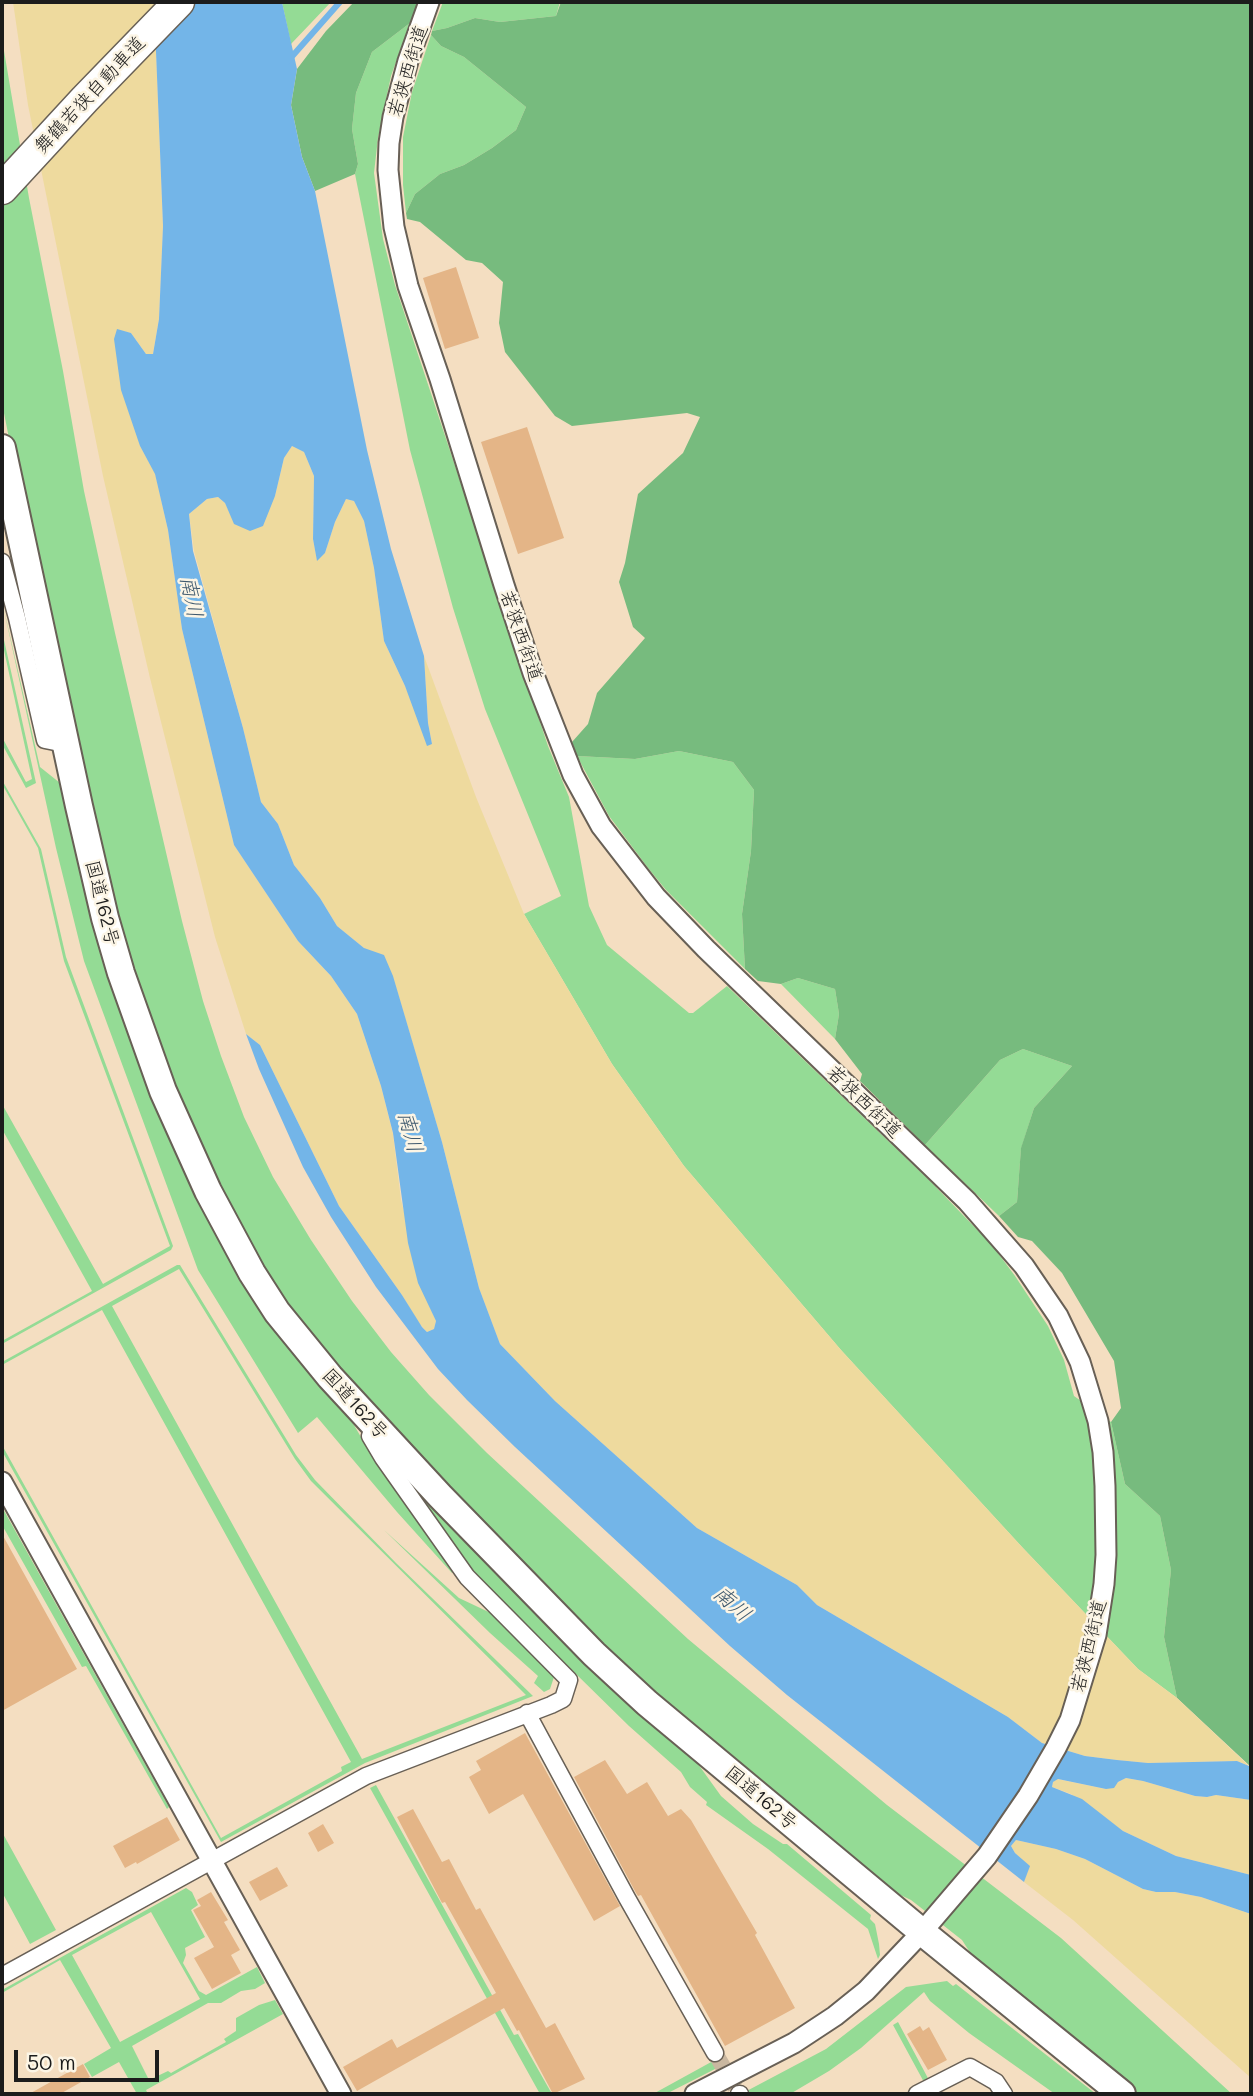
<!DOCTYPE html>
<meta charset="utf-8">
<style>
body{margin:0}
#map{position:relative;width:1253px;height:2096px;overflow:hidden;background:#f4dec1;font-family:Mali,sans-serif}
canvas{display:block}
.frame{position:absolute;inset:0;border:4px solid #1c1c1c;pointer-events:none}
.scale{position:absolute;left:14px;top:2050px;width:145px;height:32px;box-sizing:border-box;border:4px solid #1c1c1c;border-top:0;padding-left:9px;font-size:21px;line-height:24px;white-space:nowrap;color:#1c1c1c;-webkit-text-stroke:5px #fcf5e5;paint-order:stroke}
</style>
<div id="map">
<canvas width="1253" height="2096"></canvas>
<div class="frame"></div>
<div class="scale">50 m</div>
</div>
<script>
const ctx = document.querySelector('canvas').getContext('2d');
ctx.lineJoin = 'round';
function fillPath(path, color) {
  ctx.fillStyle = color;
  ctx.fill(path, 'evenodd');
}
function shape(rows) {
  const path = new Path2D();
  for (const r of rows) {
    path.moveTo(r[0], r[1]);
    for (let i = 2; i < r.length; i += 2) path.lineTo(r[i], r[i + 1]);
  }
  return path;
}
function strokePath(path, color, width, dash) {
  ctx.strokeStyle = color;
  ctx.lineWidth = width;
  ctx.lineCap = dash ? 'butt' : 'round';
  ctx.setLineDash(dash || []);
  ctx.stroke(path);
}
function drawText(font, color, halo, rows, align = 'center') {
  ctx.font = font + ' Mali,"Klee One",sans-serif';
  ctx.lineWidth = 5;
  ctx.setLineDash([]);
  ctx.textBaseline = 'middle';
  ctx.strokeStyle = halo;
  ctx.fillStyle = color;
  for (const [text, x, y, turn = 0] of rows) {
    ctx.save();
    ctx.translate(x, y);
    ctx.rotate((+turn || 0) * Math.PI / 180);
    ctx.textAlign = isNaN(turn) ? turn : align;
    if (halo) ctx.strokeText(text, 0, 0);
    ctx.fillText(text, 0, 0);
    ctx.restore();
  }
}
const green = shape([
 [282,2,331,2,291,44],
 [443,2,560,2,556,16,500,22,475,18,447,28,432,31],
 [410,23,391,76,378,138,374,173,383,239,395,285,548,746,569,797,589,906,607,945,689,1013,693,1013,727,986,932,1183,992,1245,1015,1276,1048,1326,1064,1360,1074,1396,1111,1422,1125,1484,1160,1516,1171,1570,1164,1637,1177,1698,1138,1669,1022,1547,841,1350,684,1166,612,1064,524,914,561,896,485,709,453,608,410,450,355,174,358,164,352,129,356,93,372,52],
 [431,35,441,46,464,57,526,107,516,130,492,148,464,165,440,174,415,194,406,213,403,185,403,137,412,92],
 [2,39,29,198,63,371,84,491,115,633,182,921,203,1001,221,1056,244,1117,273,1177,311,1240,352,1301,391,1352,429,1395,487,1453,688,1639,887,1805,1061,1938,1232,2094,1138,2094,973,1957,962,1940,911,1900,892,1891,629,1674,379,1418,259,1270,171,1087,129,970,22,504,2,403],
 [2,601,40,767,65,787,142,1063,375,1461,452,1568,452,1573,397,1512,317,1417,298,1433,198,1270,84,961,56,848],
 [2,631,36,783,26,788,2,744,2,737,26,782,32,779,2,641],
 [679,751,733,762,754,790,751,851,742,914,745,969,666,890,648,868,609,816,577,756,635,759],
 [2,780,41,849,66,957,173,1246,171,1250,2,1344,2,1341,92,1291,2,1129,2,1104,103,1284,170,1246,64,961,38,848,2,784],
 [798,978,835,989,839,1014,835,1039,781,984],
 [1023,1049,1072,1066,1034,1108,1021,1149,1017,1202,999,1216,925,1145,1000,1060],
 [177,1265,180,1265,296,1455,315,1480,396,1563,533,1696,365,1763,221,1842,2,1451,2,1445,221,1838,342,1771,341,1767,351,1762,102,1310,2,1365,2,1362],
 [179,1269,295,1459,311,1481,526,1695,362,1759,112,1306],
 [392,1458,641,1711,698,1764,721,1796,753,1824,783,1844,787,1844,871,1915,870,1919,875,1924,879,1944,880,1955,878,1959,868,1929,768,1849,706,1805,707,1802,690,1787,681,1772,629,1726,468,1568],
 [2,1507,169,1807,167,1809,86,1666,82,1667,2,1525],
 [384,1530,459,1598,495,1615,548,1668,554,1677,550,1689,544,1692,534,1683,538,1676,490,1633],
 [376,1785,514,2035,518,2034,552,2094,540,2094,370,1788],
 [2,1832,56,1930,30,1944,2,1892],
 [186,1888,192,1892,198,1905,191,1910,205,1937,185,1948,186,1955,183,1963,199,1991,206,1995,257,1967,265,1983,255,1989,241,1991,221,2003,208,2003,132,2046,149,2080,168,2071,171,2073,226,2042,224,2039,236,2031,236,2018,259,2005,275,2000,283,2014,146,2090,148,2094,137,2094,119,2062,92,2077,84,2064,111,2048,60,1960,2,1993,2,1990],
 [151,1912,200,1999,120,2042,72,1955],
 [947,1981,953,1986,956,1984,1096,2094,1055,2094,969,2033,930,2001,924,1992,861,2048,829,2071,790,2094,757,2094,757,2093,741,2094,826,2049,906,1987],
 [898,2022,930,2082,925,2084,893,2025],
 [713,2061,717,2068,666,2094,653,2094]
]);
const forest = shape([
 [354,2,418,2,410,23,372,52,356,93,352,129,358,164,355,174,315,191,302,157,291,105,297,69,326,31],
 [561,2,1251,2,1251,1767,1177,1698,1164,1637,1171,1570,1160,1516,1125,1484,1111,1422,1121,1408,1114,1361,1062,1273,1032,1241,1018,1237,999,1216,1017,1202,1021,1148,1034,1108,1072,1066,1023,1049,1000,1060,925,1145,860,1081,862,1074,835,1039,839,1014,835,989,798,978,781,984,758,981,745,969,742,914,751,851,754,790,733,762,679,751,635,759,577,756,572,742,588,724,597,693,645,638,633,627,619,582,625,563,638,494,683,453,700,417,687,413,572,426,555,416,505,352,499,323,503,282,482,263,466,260,420,222,407,219,406,213,415,194,440,174,464,165,492,148,516,130,526,107,464,57,441,46,431,35,432,31,447,28,475,18,500,22,556,16]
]);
const sand = shape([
 [13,2,154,2,163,226,159,319,153,354,146,354,131,333,117,330,140,446,155,473,168,530,182,629,234,845,298,941,331,976,357,1014,381,1086,393,1134,401,1200,429,1305,436,1321,434,1329,427,1332,418,1322,402,1295,339,1206,260,1045,246,1034,215,937,150,678,103,476,28,105],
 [292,446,304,452,314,476,313,539,317,560,325,553,335,522,346,499,354,501,364,521,374,568,384,641,432,744,428,723,424,656,476,797,524,914,612,1064,684,1166,841,1350,1022,1547,1138,1669,1177,1698,1249,1766,1237,1761,1148,1763,1117,1760,1085,1756,1042,1743,1008,1717,817,1605,797,1585,697,1528,555,1401,500,1344,479,1288,442,1142,393,977,364,948,337,926,320,898,294,865,278,824,261,802,243,728,194,551,189,514,207,499,218,497,225,503,235,524,275,496,284,458],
 [1126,1778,1143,1781,1195,1796,1207,1797,1216,1795,1251,1800,1251,1875,1176,1856,1123,1831,1071,1794,1052,1787,1053,1782,1057,1779,1106,1789],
 [1016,1840,1056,1849,1085,1859,1143,1889,1156,1892,1175,1892,1201,1897,1251,1914,1251,2078,1073,1920,1024,1882,1029,1866,1015,1853,1011,1846]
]);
const water = shape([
 [154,2,282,2,297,69,291,105,302,157,315,191,367,450,391,549,424,656,428,723,432,744,427,746,405,686,384,641,374,568,364,521,354,501,346,499,335,522,325,553,317,561,313,539,314,476,304,452,292,446,284,458,275,496,263,526,250,531,234,524,225,503,218,497,207,499,189,514,193,551,243,728,261,802,278,824,294,865,320,898,337,926,364,948,384,955,393,976,442,1142,479,1288,500,1344,555,1401,697,1528,797,1585,817,1605,1008,1717,1042,1743,1085,1756,1117,1760,1148,1763,1237,1761,1249,1766,1251,1767,1251,1800,1216,1795,1207,1797,1195,1796,1143,1781,1126,1778,1118,1782,1114,1788,1106,1789,1058,1779,1053,1782,1052,1787,1082,1799,1123,1831,1176,1856,1251,1875,1251,1914,1201,1897,1175,1892,1156,1892,1143,1889,1085,1859,1056,1849,1016,1840,1011,1846,1015,1853,1030,1866,1024,1882,787,1695,730,1646,515,1447,467,1400,438,1369,376,1287,331,1217,303,1167,259,1069,246,1034,260,1045,339,1206,402,1295,422,1327,427,1332,434,1329,436,1321,418,1283,408,1243,393,1133,381,1086,357,1014,331,976,298,941,234,845,182,629,168,530,155,474,140,446,121,390,114,339,117,329,131,333,146,354,153,354,159,319,163,226]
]);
const stream = shape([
 [288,61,340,2]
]);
const building = shape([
 [456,267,479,338,445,349,423,278],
 [527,427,564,538,518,554,481,442],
 [2,1534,77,1669,2,1711],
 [525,1733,620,1906,594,1921,523,1794,489,1814,469,1777,481,1770,476,1761],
 [605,1760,627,1794,647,1782,668,1816,681,1809,691,1820,757,1933,755,1935,795,2008,725,2046,641,1895,638,1896,636,1893,574,1777],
 [413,1809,442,1862,449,1859,476,1910,480,1908,546,2028,555,2023,585,2079,553,2094,519,2030,517,2031,504,2008,357,2091,343,2067,392,2039,397,2048,496,1993,445,1902,442,1903,397,1817],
 [167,1817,180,1840,137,1864,136,1862,125,1868,113,1846],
 [323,1824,334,1843,318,1852,308,1833],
 [277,1867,288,1886,260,1901,249,1882],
 [211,1892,228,1920,224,1922,240,1950,231,1955,241,1973,212,1989,194,1958,214,1947,193,1910,201,1906,197,1900],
 [920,2026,923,2031,929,2027,947,2060,928,2070,907,2034],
 [83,2064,90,2077,60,2094,29,2094]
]);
const minorTunnel = shape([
 [715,2053,739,2094]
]);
const minor = shape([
 [2,562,17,618,45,740,65,744],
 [527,1713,627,1898,715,2053],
 [2,1976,366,1776,551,1705,563,1699,569,1680,467,1577,383,1458,370,1436,373,1428],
 [739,2094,740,2094],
 [917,2094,970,2067,996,2082,1004,2094]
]);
const tertiary = shape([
 [429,2,408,61,393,117,389,143,388,170,394,227,408,286,440,379,504,585,533,673,573,775,601,826,656,897,706,949,967,1201,1024,1266,1058,1316,1080,1362,1098,1421,1103,1452,1105,1486,1106,1555,1104,1584,1096,1635,1070,1720,1056,1748,1028,1796,987,1856,922,1932,866,1991,835,2016,794,2043,695,2094],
 [2,1482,341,2094]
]);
const trunk = shape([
 [2,448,79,806,105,918,121,973,163,1091,208,1191,252,1273,277,1312,330,1377,440,1496,594,1654,647,1703,922,1932,1122,2094]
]);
const motorway = shape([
 [2,189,85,99,179,2]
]);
const streetNames = [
 ["若狭西街道",408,71,-73],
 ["舞鶴若狭自動車道",90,95,-47],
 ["若狭西街道",521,636,71],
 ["国道162号",102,903,76],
 ["若狭西街道",864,1102,44],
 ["国道162号",355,1404,48],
 ["若狭西街道",1089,1646,-76],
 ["国道162号",761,1798,40]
];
const waterNames = [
 ["南川",191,597,79],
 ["南川",410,1132,75],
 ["南川",732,1604,41]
];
fillPath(green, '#94db95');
fillPath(forest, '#77bb7e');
fillPath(sand, '#eeda9e');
fillPath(water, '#73b5e8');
strokePath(stream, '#73b5e8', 6);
fillPath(building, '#e4b587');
strokePath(minorTunnel, '#c9b7a0', 16, [16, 8]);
strokePath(minor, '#686056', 19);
strokePath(tertiary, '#686056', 23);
strokePath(trunk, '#686056', 30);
strokePath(motorway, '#686056', 33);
strokePath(minor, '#fff', 16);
strokePath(tertiary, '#fff', 19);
strokePath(trunk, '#fff', 26);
strokePath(motorway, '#fff', 30);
drawText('19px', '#1c1c1c', '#fcf5e5', streetNames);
drawText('italic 21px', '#3f596e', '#fcf5e5', waterNames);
</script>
